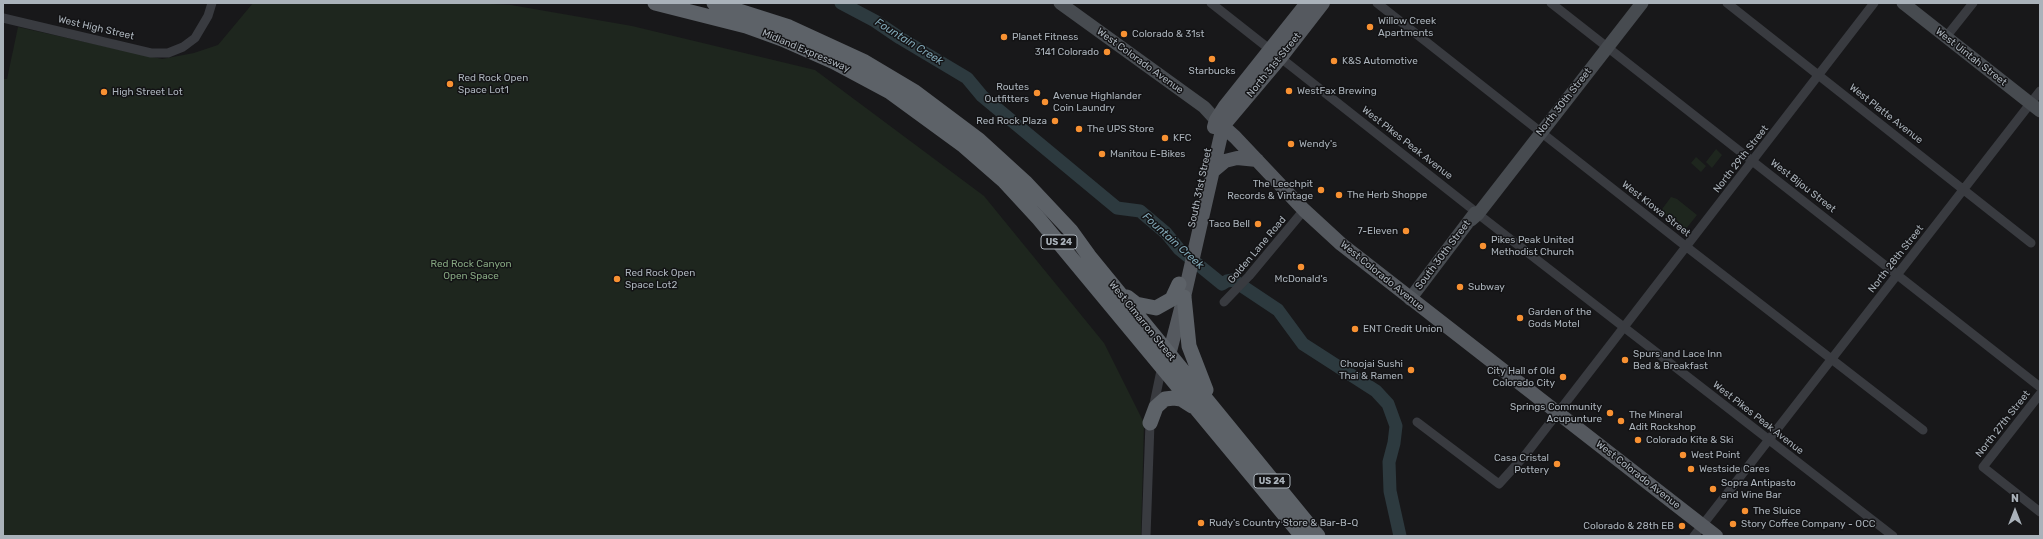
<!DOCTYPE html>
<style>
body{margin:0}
#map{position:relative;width:2043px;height:539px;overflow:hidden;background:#18181a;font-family:Rubik,sans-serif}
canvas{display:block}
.frame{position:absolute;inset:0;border:4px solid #aab2ba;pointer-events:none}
.north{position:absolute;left:1995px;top:491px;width:40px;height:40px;-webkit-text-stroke:3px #131315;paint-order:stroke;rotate:0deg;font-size:11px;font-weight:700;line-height:16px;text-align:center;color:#aab2ba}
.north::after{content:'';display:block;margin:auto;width:14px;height:18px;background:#aab2ba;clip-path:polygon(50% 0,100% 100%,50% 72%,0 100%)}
</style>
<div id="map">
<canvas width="2043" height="539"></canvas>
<div class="frame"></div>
<div class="north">N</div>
</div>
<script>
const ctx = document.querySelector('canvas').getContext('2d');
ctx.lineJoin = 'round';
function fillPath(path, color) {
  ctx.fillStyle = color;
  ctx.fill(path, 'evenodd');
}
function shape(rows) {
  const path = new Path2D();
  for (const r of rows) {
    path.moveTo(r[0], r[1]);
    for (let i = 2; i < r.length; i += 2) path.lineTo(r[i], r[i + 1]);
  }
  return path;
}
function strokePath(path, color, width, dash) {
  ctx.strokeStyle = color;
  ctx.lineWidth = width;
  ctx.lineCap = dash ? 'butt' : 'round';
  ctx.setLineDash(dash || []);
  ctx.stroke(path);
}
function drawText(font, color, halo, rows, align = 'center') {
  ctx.font = font + ' Rubik,sans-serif';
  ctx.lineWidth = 3;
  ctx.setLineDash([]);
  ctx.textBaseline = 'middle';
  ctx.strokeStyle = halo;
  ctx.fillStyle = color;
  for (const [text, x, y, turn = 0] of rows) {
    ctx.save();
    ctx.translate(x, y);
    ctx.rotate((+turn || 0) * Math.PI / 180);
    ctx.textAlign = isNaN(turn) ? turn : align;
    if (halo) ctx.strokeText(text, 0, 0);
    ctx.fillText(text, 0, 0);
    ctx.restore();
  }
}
const green = shape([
 [253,3,471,3,511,5,632,26,815,70,984,196,1104,343,1144,423,1141,536,3,536,3,79,7,79,18,27,162,59,194,53,218,45],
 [1716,149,1722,155,1712,168,1706,162],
 [1696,157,1706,166,1701,172,1691,163],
 [1671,197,1677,199,1697,215,1685,230,1660,212]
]);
const river = shape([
 [841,3,875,21,900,38,967,78,982,96,1117,208,1140,211,1166,233,1179,249,1222,284,1227,281,1233,280,1278,310,1303,344,1376,391,1388,404,1396,426,1394,443,1389,462,1390,491,1400,536]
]);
const minor = shape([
 [1211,3,1476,212],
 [1377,3,1679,241,1923,430],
 [1551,3,2040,387],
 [1727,3,2031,243],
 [3,18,151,53,168,53,183,47,195,38,208,16,212,3],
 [1946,37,1973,3],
 [1478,214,1893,536],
 [1224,302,1249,276,1304,210],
 [2040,394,1983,467,2040,512],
 [1417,422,1499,484,1526,454,1874,3],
 [1146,536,1150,423,1162,366],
 [1694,536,2040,91]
]);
const secondary = shape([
 [1060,3,1204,107,1216,120],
 [1903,3,2040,111],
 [1471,220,1478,214,1642,3],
 [1410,299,1475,213]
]);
const primary = shape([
 [1216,120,1235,137,1304,210,1341,244,1716,536],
 [1214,127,1216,120,1225,106,1307,3],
 [1213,171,1225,161,1237,158,1257,160],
 [1165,361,1169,355,1184,297,1223,126,1282,56,1323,3]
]);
const trunk = shape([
 [655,3,746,26,782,39,834,62,890,92,964,146,1003,180,1039,219,1302,536],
 [714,3,789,27,863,61,915,92,979,140,1025,182,1071,231,1089,256,1318,536],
 [1127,297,1136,304,1156,308,1172,299,1179,284],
 [1184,297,1189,346,1206,390],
 [1150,423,1156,407,1165,399,1174,398,1181,399,1192,406]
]);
const markers = [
 [1370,27,4,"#f89132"],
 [1124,34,4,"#f89132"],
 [1004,37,4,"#f89132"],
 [1107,52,4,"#f89132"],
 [1212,59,4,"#f89132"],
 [1334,61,4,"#f89132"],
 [450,84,4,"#f89132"],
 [1289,91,4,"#f89132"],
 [104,92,4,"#f89132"],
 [1037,93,4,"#f89132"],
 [1045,102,4,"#f89132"],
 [1055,121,4,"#f89132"],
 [1079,129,4,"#f89132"],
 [1165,138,4,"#f89132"],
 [1291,144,4,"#f89132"],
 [1102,154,4,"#f89132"],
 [1321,190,4,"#f89132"],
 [1339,195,4,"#f89132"],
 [1258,224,4,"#f89132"],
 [1406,231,4,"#f89132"],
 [1483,246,4,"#f89132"],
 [1301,267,4,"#f89132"],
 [617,279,4,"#f89132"],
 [1460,287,4,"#f89132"],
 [1520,318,4,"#f89132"],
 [1355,329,4,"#f89132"],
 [1625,360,4,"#f89132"],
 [1411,370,4,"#f89132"],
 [1563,377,4,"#f89132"],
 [1610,413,4,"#f89132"],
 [1621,421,4,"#f89132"],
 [1638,440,4,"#f89132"],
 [1683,455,4,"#f89132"],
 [1557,464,4,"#f89132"],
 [1691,469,4,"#f89132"],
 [1713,489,4,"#f89132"],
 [1745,511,4,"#f89132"],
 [1201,523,4,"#f89132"],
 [1733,524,4,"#f89132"],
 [1682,526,4,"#f89132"]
];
const shields = [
 [1059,242,36],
 [1272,481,36]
];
const shieldNames = [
 ["US 24",1059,242],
 ["US 24",1272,481]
];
const poiNames = [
 ["Willow Creek",1378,21],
 ["Apartments",1378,33],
 ["Colorado & 31st",1132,34],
 ["Planet Fitness",1012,37],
 ["3141 Colorado",1099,52,"right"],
 ["K&S Automotive",1342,61],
 ["Starbucks",1212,71,"center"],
 ["Red Rock Open",458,78],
 ["Space Lot1",458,90],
 ["Routes",1029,87,"right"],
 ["Outfitters",1029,99,"right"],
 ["WestFax Brewing",1297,91],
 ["High Street Lot",112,92],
 ["Avenue Highlander",1053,96],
 ["Coin Laundry",1053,108],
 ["Red Rock Plaza",1047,121,"right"],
 ["The UPS Store",1087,129],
 ["KFC",1173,138],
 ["Wendy's",1299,144],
 ["Manitou E-Bikes",1110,154],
 ["The Leechpit",1313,184,"right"],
 ["Records & Vintage",1313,196,"right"],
 ["The Herb Shoppe",1347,195],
 ["Taco Bell",1250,224,"right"],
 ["7-Eleven",1398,231,"right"],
 ["Pikes Peak United",1491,240],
 ["Methodist Church",1491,252],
 ["Red Rock Open",625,273],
 ["Space Lot2",625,285],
 ["McDonald's",1301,279,"center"],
 ["Subway",1468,287],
 ["Garden of the",1528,312],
 ["Gods Motel",1528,324],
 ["ENT Credit Union",1363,329],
 ["Spurs and Lace Inn",1633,354],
 ["Bed & Breakfast",1633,366],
 ["Choojai Sushi",1403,364,"right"],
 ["Thai & Ramen",1403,376,"right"],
 ["City Hall of Old",1555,371,"right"],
 ["Colorado City",1555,383,"right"],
 ["Springs Community",1602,407,"right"],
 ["Acupunture",1602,419,"right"],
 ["The Mineral",1629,415],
 ["Adit Rockshop",1629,427],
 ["Colorado Kite & Ski",1646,440],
 ["West Point",1691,455],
 ["Casa Cristal",1549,458,"right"],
 ["Pottery",1549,470,"right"],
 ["Westside Cares",1699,469],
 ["Sopra Antipasto",1721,483],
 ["and Wine Bar",1721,495],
 ["The Sluice",1753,511],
 ["Rudy's Country Store & Bar-B-Q",1209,523],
 ["Story Coffee Company - OCC",1741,524],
 ["Colorado & 28th EB",1674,526,"right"]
];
const streetNames = [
 ["West High Street",96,28,13],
 ["Midland Expressway",806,51,23],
 ["West Uintah Street",1971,57,38],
 ["West Colorado Avenue",1140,61,36],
 ["North 31st Street",1274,65,-51],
 ["North 30th Street",1564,102,-52],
 ["West Platte Avenue",1886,114,38],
 ["West Pikes Peak Avenue",1407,143,38],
 ["North 29th Street",1741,159,-52],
 ["West Bijou Street",1803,186,38],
 ["South 31st Street",1200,188,-78],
 ["West Kiowa Street",1656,209,38],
 ["Golden Lane Road",1257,250,-50],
 ["South 30th Street",1443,255,-53],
 ["North 28th Street",1896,259,-52],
 ["West Colorado Avenue",1382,276,39],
 ["West Cimarron Street",1142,321,51],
 ["West Pikes Peak Avenue",1758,418,38],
 ["North 27th Street",2003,424,-52],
 ["West Colorado Avenue",1638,475,38]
];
const parkNames = [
 ["Red Rock Canyon",471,264],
 ["Open Space",471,276]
];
const waterNames = [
 ["Fountain Creek",909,42,32],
 ["Fountain Creek",1173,241,42]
];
fillPath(green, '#1e261e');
strokePath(river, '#2d3a3f', 13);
strokePath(minor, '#393b40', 9);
strokePath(secondary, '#474b50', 13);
strokePath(primary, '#55595f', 14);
strokePath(trunk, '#5d6268', 15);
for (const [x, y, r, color] of markers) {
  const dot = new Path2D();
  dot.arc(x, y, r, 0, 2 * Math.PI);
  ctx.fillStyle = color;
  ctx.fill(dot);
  strokePath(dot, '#131315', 1.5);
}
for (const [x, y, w] of shields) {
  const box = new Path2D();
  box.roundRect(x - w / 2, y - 7, w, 14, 3);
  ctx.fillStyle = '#131315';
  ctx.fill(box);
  strokePath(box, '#aab2ba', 1);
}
drawText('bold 9px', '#aab2ba', null, shieldNames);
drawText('10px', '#aab2ba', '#131315', poiNames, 'left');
drawText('10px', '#aab2ba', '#131315', streetNames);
drawText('10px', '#85a680', '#131315', parkNames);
drawText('italic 11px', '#80a7b6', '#131315', waterNames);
</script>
